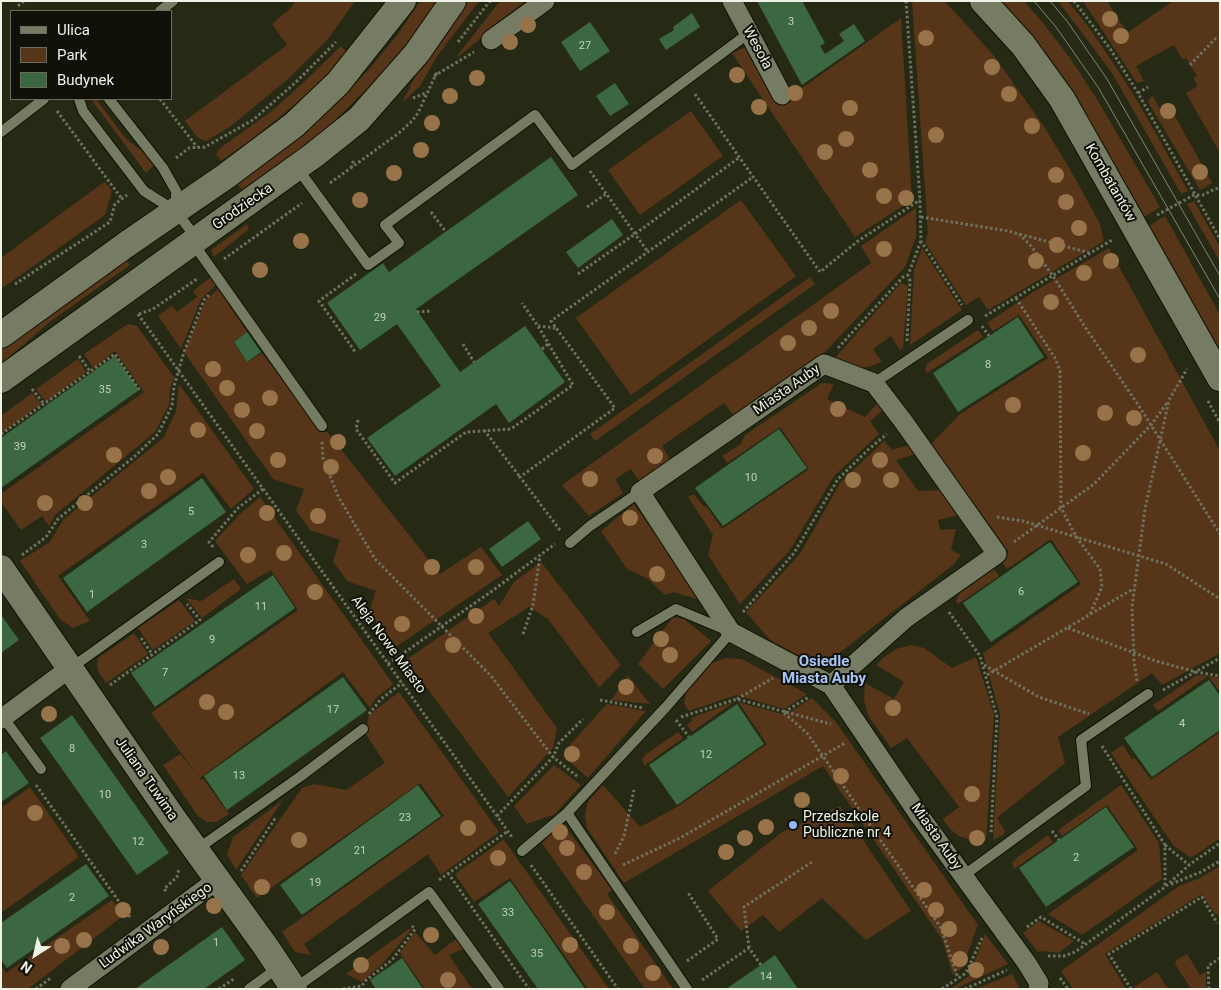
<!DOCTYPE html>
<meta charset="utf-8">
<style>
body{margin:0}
#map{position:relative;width:1221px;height:990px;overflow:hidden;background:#262a15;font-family:Roboto,sans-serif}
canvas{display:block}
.frame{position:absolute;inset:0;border:2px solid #eff3e5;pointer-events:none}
.legend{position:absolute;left:10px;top:10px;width:162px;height:90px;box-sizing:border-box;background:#101108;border:1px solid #696b60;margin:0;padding:6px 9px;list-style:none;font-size:15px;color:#eff3e5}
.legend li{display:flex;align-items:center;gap:10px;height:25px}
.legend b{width:25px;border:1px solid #696b60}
.north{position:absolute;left:10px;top:930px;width:50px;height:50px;-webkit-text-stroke:4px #101108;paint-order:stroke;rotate:215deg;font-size:14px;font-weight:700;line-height:20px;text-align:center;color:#eff3e5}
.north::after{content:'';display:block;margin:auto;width:18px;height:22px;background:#eff3e5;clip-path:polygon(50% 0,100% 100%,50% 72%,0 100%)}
</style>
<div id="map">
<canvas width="1221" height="990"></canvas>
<div class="frame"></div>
<ul class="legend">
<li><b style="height:6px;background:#767b63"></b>Ulica</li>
<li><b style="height:14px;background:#573518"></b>Park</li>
<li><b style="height:14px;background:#3b6841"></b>Budynek</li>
</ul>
<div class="north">N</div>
</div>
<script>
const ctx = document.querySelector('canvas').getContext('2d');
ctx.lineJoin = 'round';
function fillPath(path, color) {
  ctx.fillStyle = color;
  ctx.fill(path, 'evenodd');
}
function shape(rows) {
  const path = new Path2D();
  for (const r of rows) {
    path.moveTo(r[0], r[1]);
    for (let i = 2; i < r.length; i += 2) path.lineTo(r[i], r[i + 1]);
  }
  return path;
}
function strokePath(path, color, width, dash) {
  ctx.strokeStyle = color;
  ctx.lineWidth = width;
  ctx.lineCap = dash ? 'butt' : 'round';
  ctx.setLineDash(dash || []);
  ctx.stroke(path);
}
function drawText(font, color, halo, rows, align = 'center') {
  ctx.font = font + ' Roboto,sans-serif';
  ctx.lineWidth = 4;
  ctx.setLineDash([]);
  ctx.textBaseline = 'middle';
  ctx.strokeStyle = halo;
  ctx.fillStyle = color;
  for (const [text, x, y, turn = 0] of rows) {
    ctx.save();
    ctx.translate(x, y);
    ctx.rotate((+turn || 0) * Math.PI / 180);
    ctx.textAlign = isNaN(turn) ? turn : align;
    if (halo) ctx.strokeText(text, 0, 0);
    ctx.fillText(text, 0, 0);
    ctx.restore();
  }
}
const green = shape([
 [295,1,355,1,328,39,289,78,231,126,206,141,197,137,185,121,287,45,272,24,291,8],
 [420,1,437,1,410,41,387,69,325,130,244,193,237,183,346,93,371,67,398,34],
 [468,1,479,1,436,58,420,86,402,103,416,75,448,33],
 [500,1,526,1,498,22,487,33,458,57,457,56],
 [912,1,944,1,963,21,994,56,1043,125,1071,171,1100,224,1104,241,988,310,979,297,966,305,925,242,928,233],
 [1002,1,1024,1,1043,23,1070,58,1097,99,1160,207,1144,217,1076,98,1026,29],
 [1058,1,1068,1,1087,25,1116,67,1141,107,1188,191,1181,194,1112,73],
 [1083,1,1107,1,1127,33,1173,1,1220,1,1220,153,1186,93,1198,86,1193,78,1197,76,1186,58,1183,60,1174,45,1136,66,1144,81,1137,83],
 [901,18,912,200,855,237,732,53,746,47,782,99,802,88],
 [341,46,348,53,322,80,292,107,252,139,221,161,216,154,220,148,272,111,302,84],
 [1153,96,1160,109,1169,105,1212,183,1200,190,1148,102,1150,98],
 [91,99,96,99,123,135,130,142,144,152,154,165,146,173],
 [691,111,723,156,640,215,608,170],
 [104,182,105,182,112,191,105,215,1,289,1,258],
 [741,200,796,276,631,395,576,318],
 [1194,201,1220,247,1220,262,1187,204],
 [916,208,916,237,905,267,826,351,733,415,724,403,662,446,671,461,639,481,631,469,615,479,623,493,589,516,562,485,871,263,861,246],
 [1165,216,1220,315,1220,351,1149,226],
 [247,224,249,229,214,257,211,250],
 [922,248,962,310,910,345,914,270],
 [1109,248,1220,451,1220,653,1162,685,1152,673,1058,737,1065,763,997,818,1005,831,1003,835,993,840,1000,715,983,653,1081,584,1051,539,1007,569,1000,559,1009,552,931,444,960,414,1048,358,1019,315,993,331,987,323,1033,292],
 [126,259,130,265,51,321,1,364,1,347],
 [211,277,216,285,201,299,181,349,158,316,172,306,177,312,197,297,193,291],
 [810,277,815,284,595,441,590,434],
 [901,283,908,286,903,348,900,350,891,336,873,349,882,362,868,367,857,368,835,358],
 [218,289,247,332,233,342,247,362,262,353,322,432,327,432,440,574,481,547,502,575,394,648,369,612,376,591,347,581,333,561,340,540,310,530,296,510,304,489,273,479,184,352,206,300],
 [128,324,137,326,174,377,170,389,169,405,155,432,55,515,49,526,42,516,21,530,1,502,1,494,144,392,115,351,93,368,84,354],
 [978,330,983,337,927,373,925,369,927,364],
 [78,359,86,372,46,402,36,389],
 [822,383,834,384,827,399,865,417,877,404,883,410,870,421,879,434,834,476,790,550,740,604,708,555,713,535,688,497,694,494,704,507,706,506,722,529,809,469,780,427,727,463,722,456,741,444,745,435],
 [179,384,254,489,231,509,203,473,58,576,90,621,73,628,60,619,20,561,50,542,63,520,164,437,176,411],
 [32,393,41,404,1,433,1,416],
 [884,441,892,450,909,445,916,454,896,460,918,491,942,490,959,515,938,520,940,530,956,529,951,550,961,555,953,565,944,572,838,654,810,662,769,639,746,612,800,554,840,483],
 [260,497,393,684,376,698,370,708,343,672,200,778,201,780,203,779,229,814,216,822,207,822,198,816,163,765,180,754,197,774,151,713,298,610,271,570,247,584,215,541,240,514],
 [634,504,701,600,673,592,665,595,648,579,627,569,601,531],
 [541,562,621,665,599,687,548,619,529,607,488,633,557,728,553,748,508,797,406,660,494,599,499,606,514,582],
 [994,569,999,576,958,604,956,601,959,594],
 [234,579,241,589,202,618,186,598,201,601],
 [179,600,195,621,153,650,138,628],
 [673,617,684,619,711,641,663,689,638,664],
 [134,633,148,654,106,683,98,671,97,667,98,658],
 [911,645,924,648,952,668,976,657,994,714,986,841,976,842,959,836,950,829,943,819,959,807,907,738,891,748,868,715,864,700,865,683,894,699,904,682,876,665,884,657,896,649],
 [726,658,742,659,807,694,784,709,736,695,689,711,684,704,686,691,707,665],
 [1197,675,1209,676,1220,678,1220,692,1208,676,1158,711,1153,705],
 [628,676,650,704,611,700],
 [399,692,499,832,441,875,428,854,304,944,311,955,295,952,282,932,444,816,420,783,257,898,241,875,302,788,314,784,346,790,385,763,365,733,369,715],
 [812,698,836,722,978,925,962,968,953,975,942,939,823,766,624,883,587,828,585,815,587,805,590,799,603,785,640,827,677,807,767,744,738,702,785,715],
 [734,702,692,732,687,725,693,720,691,718],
 [607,704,646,711,588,778,563,756,570,745],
 [678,732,683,738,644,766,642,759,645,755],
 [1220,732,1220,838,1191,858,1173,845,1111,753,1123,745,1132,759,1135,758,1151,780],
 [554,765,581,785,555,814,527,824,514,806],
 [1121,785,1159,843,1162,879,1082,935,1048,914,1138,850,1107,805,1062,836,1058,830],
 [30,787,79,857,1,913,1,808],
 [283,800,236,870,227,854,233,837],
 [840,806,911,911,866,940,822,898,779,932,763,915,741,931,708,891,782,832],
 [562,822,612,890,607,894,673,989,645,989,542,843],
 [1048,835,1053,842,1014,869,1012,863,1019,856],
 [504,839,504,840,609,989,588,989,510,878,474,902,455,874],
 [1220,866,1220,918,1217,914,1215,914,1202,894,1105,954,1126,989,1073,989,1061,971,1179,886,1200,878],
 [112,900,124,915,28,989,1,989,1,966,6,973],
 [1039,921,1074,941,1058,953,1045,951,1038,952,1023,933],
 [410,928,411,930,384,962,362,982,346,974],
 [415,932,435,955,459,937,465,948,449,955,472,989,425,989,400,953],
 [985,934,1008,964,955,989,950,989,969,976],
 [1187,954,1200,975,1206,972,1206,989,1191,989,1175,964,1176,960],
 [1157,972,1168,989,1135,989,1134,987],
 [1012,974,1019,987,1017,989,976,989]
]);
const building = shape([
 [757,1,802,1,825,43,820,46,825,54,844,41,839,34,854,24,865,41,802,85],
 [692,13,700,27,666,50,659,39,674,30,673,27],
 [590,22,610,51,580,71,561,42],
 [615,83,629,104,610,116,596,96],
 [551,157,578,195,416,309,460,372,525,326,565,382,509,423,496,404,395,476,367,438,441,386,397,324,360,350,327,303,383,263,389,272],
 [612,219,623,235,578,268,566,252],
 [1018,317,1044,357,958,412,933,373],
 [247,332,261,352,247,362,234,342],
 [115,356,139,390,1,488,1,438],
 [779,429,807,468,723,526,695,488],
 [202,478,226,512,87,612,63,578],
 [528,521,541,539,502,567,489,549],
 [1050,542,1078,582,991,642,963,603],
 [273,575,295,608,155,707,131,673],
 [1,615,19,640,1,653],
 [343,677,367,710,227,810,204,776],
 [1209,680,1220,696,1220,730,1152,777,1124,738],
 [737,704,764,744,677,805,649,765],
 [72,715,169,853,137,875,40,738],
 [6,751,29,783,1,802,1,755],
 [418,785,441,816,302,915,280,885],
 [1106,807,1134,847,1046,907,1019,868],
 [86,864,109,896,7,968,1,960,1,923],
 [510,881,539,922,585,989,538,989,478,904],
 [222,927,245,960,204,989,135,989],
 [775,955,798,989,726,989,761,965],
 [402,958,423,989,376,989,370,980]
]);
const path = shape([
 [906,1,920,200,921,241,962,305],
 [1074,1,1111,50,1138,93,1220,239],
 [18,6,24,1],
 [458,42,490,1],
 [1190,65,1215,39,1220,39],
 [434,76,474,52],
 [1138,93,1148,87],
 [695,94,820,272,858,241,920,200],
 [413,98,426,93],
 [160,99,197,147],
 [57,111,122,199],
 [176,158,189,148,205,147,253,120,296,82,336,42],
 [351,168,354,159],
 [590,171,648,252],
 [330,183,399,133,412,121,418,113,437,72],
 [587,207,606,194],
 [431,212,446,232],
 [1157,215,1194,195,1203,195,1215,189,1220,188],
 [921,217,1008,231,1090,253],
 [1019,234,1031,246,1053,276,1087,330,1137,403,1220,534],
 [224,259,302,203],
 [356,274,319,301,356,353],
 [578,274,635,234,740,157],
 [15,284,110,222,115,204,127,195],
 [1016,298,1055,358,1060,371,1061,508,1077,538,1100,569,1102,587,1090,614],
 [417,312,430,311],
 [138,314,512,837],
 [139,314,153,309,197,279],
 [985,316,1112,240],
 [538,326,556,328],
 [982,326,989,336],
 [907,341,910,281,908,275,921,241],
 [463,344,474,362],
 [838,348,903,277,908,275],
 [542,349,548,344],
 [79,356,90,371],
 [32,389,44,404],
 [1208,401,1220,423],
 [358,420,356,429,395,483,466,432,511,429,573,385,538,326,522,303],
 [484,430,520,477],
 [1,434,115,354,141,392],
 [322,442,323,458,338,496,375,559,491,676,553,757,578,777],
 [997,517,1023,521,1166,564,1220,599],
 [560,530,520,477,615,408,551,321,753,177],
 [1014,542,1094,484,1151,425,1167,403],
 [213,547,209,542,238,508,263,489],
 [22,555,46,537,58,519,135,456,158,434,172,406,174,386,184,352,204,300,210,294],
 [743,612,794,553,838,479,869,449,887,434],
 [949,612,980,656,997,717,991,833],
 [1068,628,1156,661,1196,672,1220,676],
 [523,634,533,605,540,555],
 [141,638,152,654],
 [388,664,492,591,555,544],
 [984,665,1039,697,1089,714],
 [987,675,1133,589],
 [1137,681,1134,661,1132,607,1145,509,1169,400,1187,369],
 [110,685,200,620,187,604],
 [1163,690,1220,658],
 [737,699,773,678],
 [600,700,643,708],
 [784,712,809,697],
 [784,713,807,733,941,928,958,978],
 [369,714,381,699,402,683],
 [681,717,737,699,831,724],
 [676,720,689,737],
 [1102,746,1165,845,1165,886],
 [36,785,130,917],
 [497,816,553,757,559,743,583,719],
 [1052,831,1059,840],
 [1165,845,1189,865],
 [615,854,624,836,634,790],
 [531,865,618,989],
 [623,865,680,838,845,743],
 [241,871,276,817],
 [448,873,529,989],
 [439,880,508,831],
 [1171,884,1201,872,1220,861],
 [166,891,164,889,177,877,179,869],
 [1027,927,1041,917,1085,944],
 [749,948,744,907,812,862],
 [1048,956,1064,956,1075,952,1165,887,1189,865,1220,843],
 [687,961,718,939,687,891],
 [1060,978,1068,989],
 [702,980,749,948,761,965],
 [36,989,52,977],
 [219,989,235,978],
 [343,989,362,986,365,981,392,960,415,929,412,926],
 [942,989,966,973,982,938],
 [965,989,1007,970],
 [1131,989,1109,954,1202,897,1217,923],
 [1209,989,1208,966,1220,958]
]);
const lane = shape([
 [160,11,173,1],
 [79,99,83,111,144,191,174,210],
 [109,99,163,168,176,191,176,211,196,238],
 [1,132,44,99],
 [298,169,368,265,399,243,385,225,535,115,572,165,749,33],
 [193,243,322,426],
 [874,383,968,320],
 [570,543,590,526,640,492],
 [71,668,219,562],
 [3,717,41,769],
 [567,813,687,989],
 [196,850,301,776,363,729],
 [522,851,567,813,666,707,731,632,676,609,637,632],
 [963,876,1086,786,1081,740,1148,694],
 [249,989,279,967],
 [294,989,429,892,499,989]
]);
const street = shape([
 [732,1,782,95],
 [491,40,545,1],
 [824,364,874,383,903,421,997,554,906,618,831,685,731,632,640,492,824,364],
 [831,685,919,815,1026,962,1039,983,1038,989],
 [1,719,70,668],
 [70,989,217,880]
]);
const secondary = shape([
 [983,1,1023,45,1062,99,1220,378],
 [1,335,127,244,226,176,294,125,338,83,403,1],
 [1,380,314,155,359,119,417,53,453,1],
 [1,568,173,818,266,947,294,989]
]);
const tram = shape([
 [1034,1,1056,27,1098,87,1220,299],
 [1050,1,1067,21,1107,79,1220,276]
]);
const trees = [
 [1110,19],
 [528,25],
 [1121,36],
 [926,38],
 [510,42],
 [992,67],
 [737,75],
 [477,78],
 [795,93],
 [1009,94],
 [450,96],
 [759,107],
 [850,108],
 [1168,111],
 [432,123],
 [1032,126],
 [936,135],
 [846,139],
 [421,150],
 [825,152],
 [870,170],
 [1200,172],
 [394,173],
 [1056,175],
 [884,196],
 [906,198],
 [360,200],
 [1066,202],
 [1079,228],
 [301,241],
 [1057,245],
 [884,249],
 [1036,261],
 [1111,261],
 [260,270],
 [1084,273],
 [1051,302],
 [831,311],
 [809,328],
 [788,343],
 [1138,355],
 [213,369],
 [227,388],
 [270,398],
 [1013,405],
 [838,409],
 [242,410],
 [1105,413],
 [1134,418],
 [198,430],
 [257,431],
 [338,442],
 [1083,453],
 [114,455],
 [655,456],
 [278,460],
 [880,460],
 [331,467],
 [168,477],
 [590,479],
 [853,480],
 [891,480],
 [149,491],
 [45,503],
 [85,503],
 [267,513],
 [318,516],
 [630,518],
 [284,553],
 [248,555],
 [432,567],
 [476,567],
 [657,574],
 [315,592],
 [476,616],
 [402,624],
 [661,639],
 [453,645],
 [670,655],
 [626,687],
 [207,702],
 [893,708],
 [226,712],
 [49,714],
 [572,754],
 [841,776],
 [972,794],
 [802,800],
 [35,813],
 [766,827],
 [468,828],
 [560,832],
 [745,838],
 [977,838],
 [299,840],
 [567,848],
 [726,852],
 [498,858],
 [584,872],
 [262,887],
 [924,890],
 [214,906],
 [123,910],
 [936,910],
 [607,912],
 [949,929],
 [431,935],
 [84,940],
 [570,945],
 [62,946],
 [631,946],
 [161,947],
 [960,959],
 [361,965],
 [976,970],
 [653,973],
 [448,980]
];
const markers = [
 [793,825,5,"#94b7fd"]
];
const numberNames = [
 ["3",791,22],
 ["27",585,46],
 ["29",380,318],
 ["8",988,365],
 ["35",105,390],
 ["39",20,447],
 ["10",751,478],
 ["5",191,512],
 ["3",144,545],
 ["6",1021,592],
 ["1",92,595],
 ["11",261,607],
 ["9",212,640],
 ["7",165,673],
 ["17",333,710],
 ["4",1182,724],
 ["8",72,749],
 ["12",706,755],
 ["13",239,776],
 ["10",105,795],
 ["23",405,818],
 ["12",138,842],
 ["21",360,851],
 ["2",1076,858],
 ["19",315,883],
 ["2",72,898],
 ["33",508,913],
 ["1",216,943],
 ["35",537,954],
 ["14",766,977]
];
const streetNames = [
 ["Wesoła",757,48,62],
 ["Kombatantów",1110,183,60],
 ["Grodziecka",243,207,-35],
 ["Miasta Auby",787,390,-35],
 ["Aleja Nowe Miasto",388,645,54],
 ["Juliana Tuwima",146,779,55],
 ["Miasta Auby",936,837,55],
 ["Ludwika Waryńskiego",156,926,-36]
];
const poiNames = [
 ["Przedszkole",803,817],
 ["Publiczne nr 4",803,833]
];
const neighbourhoodNames = [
 ["Osiedle",824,662],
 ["Miasta Auby",824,679]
];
fillPath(green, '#573518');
fillPath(building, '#3b6841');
strokePath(lane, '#0f1201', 12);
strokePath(street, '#0f1201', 21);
strokePath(secondary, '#0f1201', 28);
strokePath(path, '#6e725f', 3, [2.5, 2.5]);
strokePath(lane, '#767b63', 10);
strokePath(street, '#767b63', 19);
strokePath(secondary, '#767b63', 26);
strokePath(tram, '#818574', 1);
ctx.fillStyle = '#98734a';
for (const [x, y] of trees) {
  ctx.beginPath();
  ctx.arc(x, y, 8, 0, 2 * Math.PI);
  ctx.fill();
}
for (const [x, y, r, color] of markers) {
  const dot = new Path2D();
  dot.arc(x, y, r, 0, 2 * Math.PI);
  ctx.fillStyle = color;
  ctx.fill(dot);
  strokePath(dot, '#101108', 2);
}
drawText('11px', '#c2d0bc', null, numberNames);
drawText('14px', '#eff3e5', '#101108', streetNames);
drawText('14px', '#eff3e5', '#101108', poiNames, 'left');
drawText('bold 15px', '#a9c4f8', '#101108', neighbourhoodNames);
</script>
